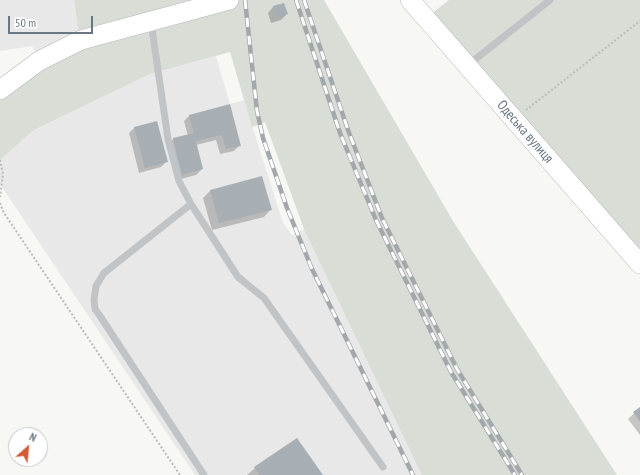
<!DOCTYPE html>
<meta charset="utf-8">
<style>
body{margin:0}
#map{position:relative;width:640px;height:475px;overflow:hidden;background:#f7f7f4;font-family:"PT Sans Narrow",sans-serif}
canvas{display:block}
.north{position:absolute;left:8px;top:427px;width:40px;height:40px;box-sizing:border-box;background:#fff;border:1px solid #c3c9cd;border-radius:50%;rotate:27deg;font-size:11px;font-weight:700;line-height:16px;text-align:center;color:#687782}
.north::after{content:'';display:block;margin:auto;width:14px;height:18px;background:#d35c37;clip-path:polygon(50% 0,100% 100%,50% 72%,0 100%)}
.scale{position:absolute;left:8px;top:16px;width:85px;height:18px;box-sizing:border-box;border:2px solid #687782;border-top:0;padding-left:5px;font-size:12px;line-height:14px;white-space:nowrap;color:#687782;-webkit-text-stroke:3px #fff;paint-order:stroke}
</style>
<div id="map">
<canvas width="640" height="475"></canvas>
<div class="north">N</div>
<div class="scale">50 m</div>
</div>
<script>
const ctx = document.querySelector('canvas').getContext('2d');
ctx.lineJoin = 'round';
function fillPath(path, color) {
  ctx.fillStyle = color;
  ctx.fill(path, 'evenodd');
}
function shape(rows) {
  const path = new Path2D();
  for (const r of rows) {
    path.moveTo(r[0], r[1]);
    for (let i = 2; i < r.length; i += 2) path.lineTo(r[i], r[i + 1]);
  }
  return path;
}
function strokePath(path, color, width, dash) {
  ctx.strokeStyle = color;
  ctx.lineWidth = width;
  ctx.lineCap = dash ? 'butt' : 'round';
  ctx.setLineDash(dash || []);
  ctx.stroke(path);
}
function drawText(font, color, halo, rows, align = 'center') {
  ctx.font = font + ' "PT Sans Narrow",sans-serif';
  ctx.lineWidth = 4;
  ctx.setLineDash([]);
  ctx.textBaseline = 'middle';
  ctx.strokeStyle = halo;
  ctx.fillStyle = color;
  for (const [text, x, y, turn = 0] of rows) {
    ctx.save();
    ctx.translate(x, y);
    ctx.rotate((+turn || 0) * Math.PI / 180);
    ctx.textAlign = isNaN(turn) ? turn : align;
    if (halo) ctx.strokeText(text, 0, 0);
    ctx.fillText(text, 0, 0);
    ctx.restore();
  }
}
const built = shape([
 [0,0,74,0,81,40,39,61,32,46,0,51],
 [216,56,230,104,244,100,283,223,292,235,306,228,449,475,195,475,0,184,0,160,34,130,150,74]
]);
const green = shape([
 [74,0,324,0,453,221,617,475,422,475,304,229,265,122,252,127,230,52,150,74,34,130,0,160,0,90,80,40],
 [449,0,640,0,640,264,426,18]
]);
const shadow = shape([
 [273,7,287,14,281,20,271,23,268,13],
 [190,115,240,145,234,151,220,154,216,140,196,145,202,169,196,175,177,180,168,145,173,139,188,136,184,121],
 [135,127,166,162,161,167,139,173,129,133],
 [211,190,271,209,264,217,212,230,203,198],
 [640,408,640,435,628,419],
 [297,439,321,475,247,475,255,468]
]);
const building = shape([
 [284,3,288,14,277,18,273,6],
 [230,104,241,146,226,149,222,135,196,141,203,169,182,175,173,138,194,133,189,115],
 [157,121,168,162,145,168,134,127],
 [262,176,272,210,219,223,210,190],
 [640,407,640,422,633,412],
 [297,438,323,475,259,475,254,467]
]);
const path = shape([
 [526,110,640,21],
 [0,160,3,174,0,197],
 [0,203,4,213,180,475]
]);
const lane = shape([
 [151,22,168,139,179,181,191,204,238,277,264,298,383,467],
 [468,65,550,0],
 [191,204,104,273,96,286,94,300,95,309,100,316,204,475]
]);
const secondary = shape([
 [410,0,640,264],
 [0,90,39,61,81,40,229,0]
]);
const rail = shape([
 [245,0,257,111,263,138,287,208,312,269,413,475],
 [296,0,340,133,376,220,451,372,515,475],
 [304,0,348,130,382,218,457,369,522,475]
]);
const streetNames = [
 ["Одеська вулиця",525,132,49]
];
fillPath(built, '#e7e8e7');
fillPath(green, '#d8ddd5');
fillPath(shadow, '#0003');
fillPath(building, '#a8afb4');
strokePath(secondary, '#b3b8bb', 20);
strokePath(path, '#babdbf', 2, [2, 2]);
strokePath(lane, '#c0c4c7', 7);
strokePath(secondary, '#fff', 19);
strokePath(rail, '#a2a8ac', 4.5);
strokePath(rail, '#fff', 3, [9]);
drawText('14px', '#687782', '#fff', streetNames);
</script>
